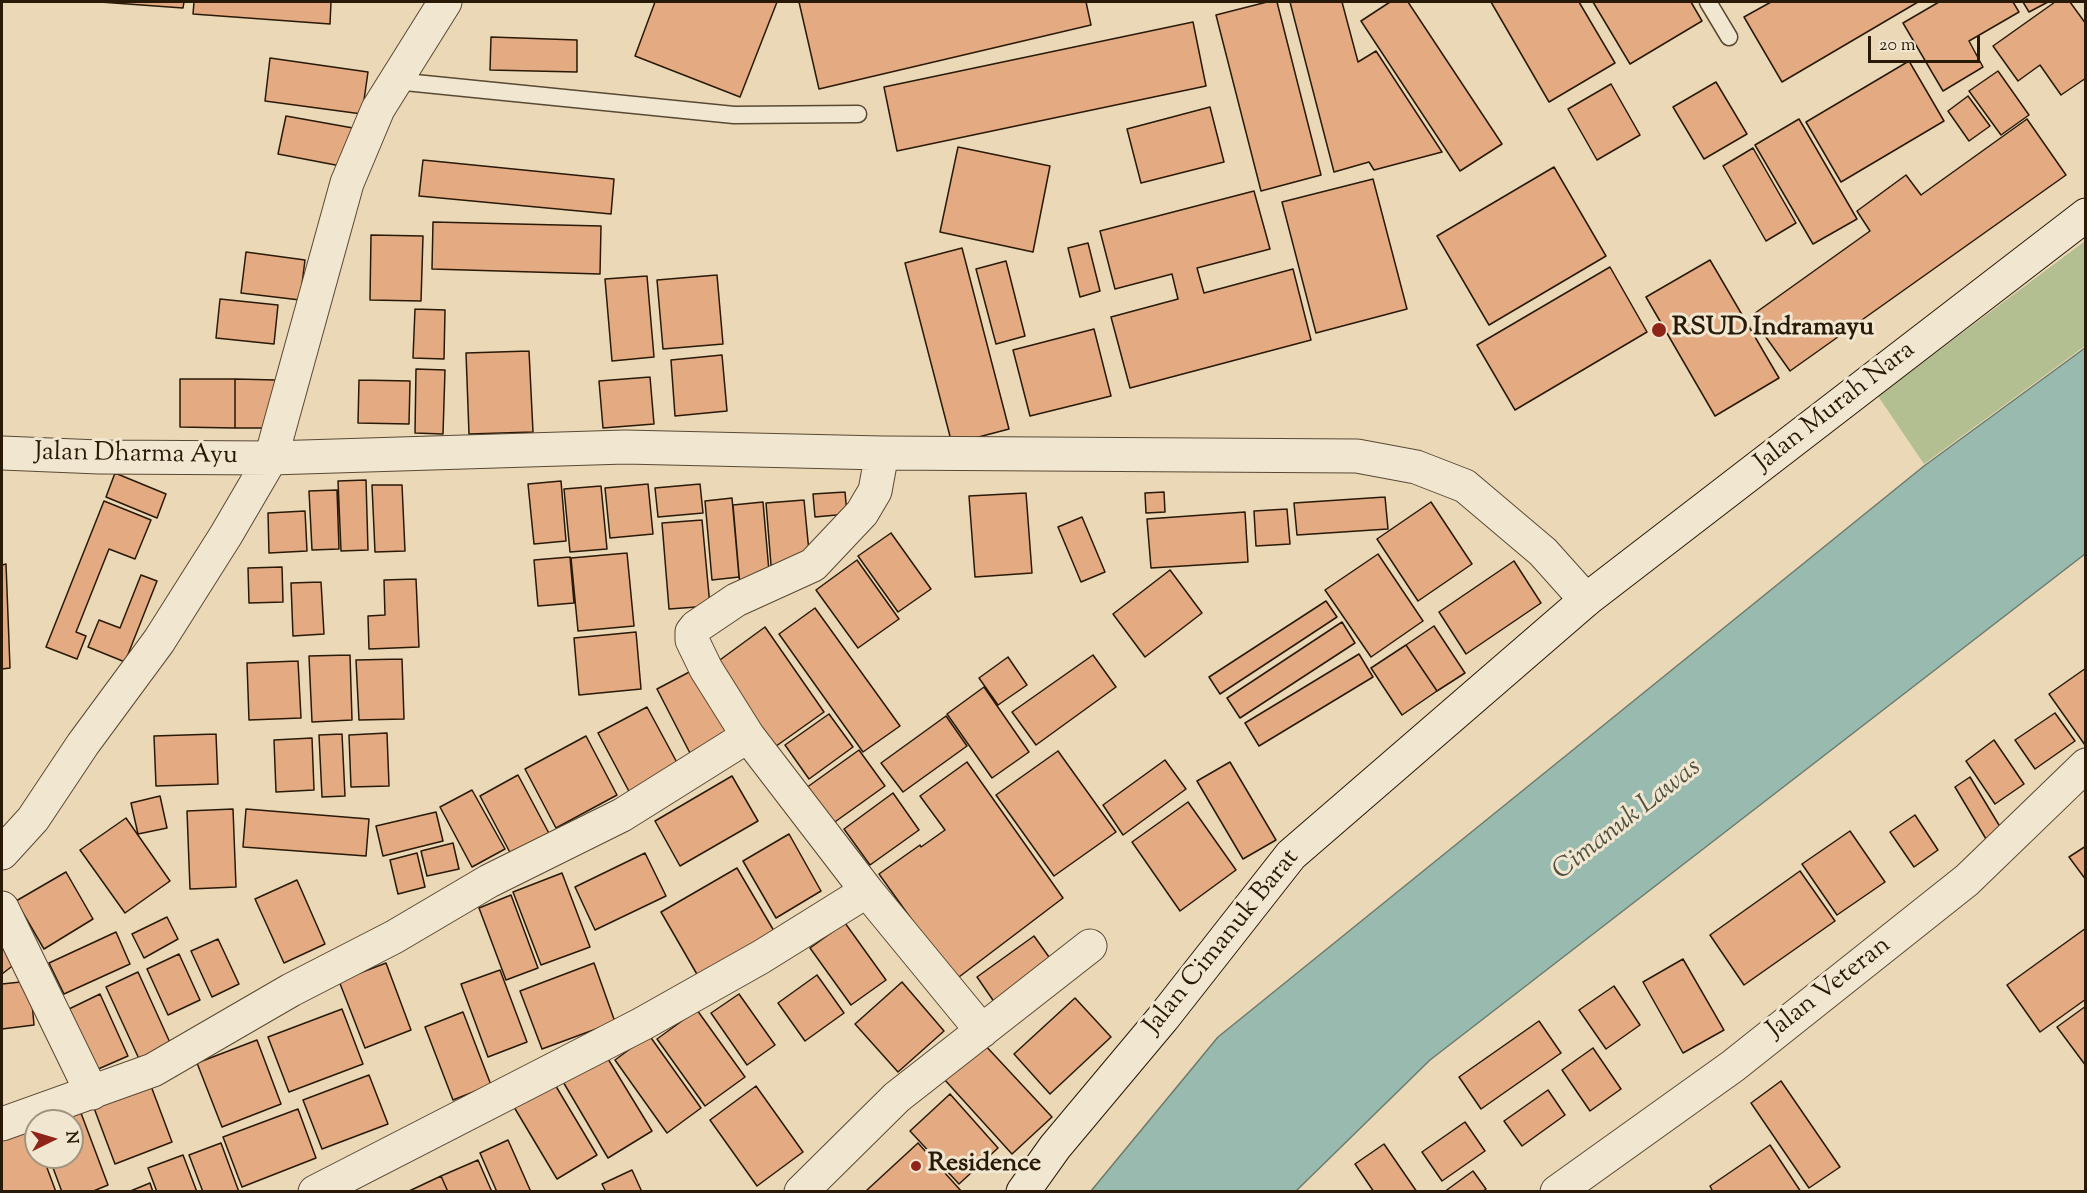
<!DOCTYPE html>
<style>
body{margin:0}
#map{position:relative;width:2087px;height:1193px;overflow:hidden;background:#ead8b7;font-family:"Sorts Mill Goudy",serif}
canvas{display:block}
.frame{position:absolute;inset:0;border:3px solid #291907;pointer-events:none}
.north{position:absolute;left:24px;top:1109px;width:60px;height:60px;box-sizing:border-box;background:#f1e6d0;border:2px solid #a19480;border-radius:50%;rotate:85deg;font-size:16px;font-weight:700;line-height:24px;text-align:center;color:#291907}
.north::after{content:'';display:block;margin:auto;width:21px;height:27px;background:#8f2418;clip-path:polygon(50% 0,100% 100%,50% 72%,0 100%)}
.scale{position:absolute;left:1868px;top:36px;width:112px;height:27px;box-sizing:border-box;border:3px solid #291907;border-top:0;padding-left:8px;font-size:18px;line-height:21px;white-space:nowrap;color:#291907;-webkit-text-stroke:4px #f1e6d0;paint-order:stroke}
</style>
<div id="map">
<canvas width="2087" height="1193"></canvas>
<div class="frame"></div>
<div class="north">N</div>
<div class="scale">20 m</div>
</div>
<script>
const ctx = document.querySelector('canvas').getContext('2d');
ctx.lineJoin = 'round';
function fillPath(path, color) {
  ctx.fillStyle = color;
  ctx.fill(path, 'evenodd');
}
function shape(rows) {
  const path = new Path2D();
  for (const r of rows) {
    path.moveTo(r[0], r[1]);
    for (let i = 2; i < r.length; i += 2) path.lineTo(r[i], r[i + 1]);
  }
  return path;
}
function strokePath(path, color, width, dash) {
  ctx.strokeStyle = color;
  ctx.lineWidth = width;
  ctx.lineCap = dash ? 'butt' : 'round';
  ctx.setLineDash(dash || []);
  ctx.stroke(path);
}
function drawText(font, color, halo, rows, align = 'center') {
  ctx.font = font + ' "Sorts Mill Goudy",serif';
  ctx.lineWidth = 6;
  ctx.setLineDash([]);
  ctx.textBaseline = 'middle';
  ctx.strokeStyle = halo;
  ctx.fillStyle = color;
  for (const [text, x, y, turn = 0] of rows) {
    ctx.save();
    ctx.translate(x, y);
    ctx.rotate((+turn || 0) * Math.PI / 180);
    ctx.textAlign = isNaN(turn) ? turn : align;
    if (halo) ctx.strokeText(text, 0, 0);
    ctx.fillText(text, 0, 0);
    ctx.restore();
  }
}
const green = shape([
 [2085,241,2085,346,1924,464,1878,396]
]);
const water = shape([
 [2085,348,2085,554,1430,1060,1296,1191,1091,1191,1218,1037,1924,466,2085,348]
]);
const building = shape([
 [100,2,184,2,183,8,100,2],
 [194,2,331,2,330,24,193,14,194,2],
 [655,2,777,2,740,97,635,56,655,2],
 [799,2,1086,2,1091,25,819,89,799,2],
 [1267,2,1277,2,1321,175,1261,191,1216,15,1267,2],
 [1290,2,1342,2,1358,62,1376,51,1442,152,1374,170,1369,162,1334,172,1290,2],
 [1390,2,1408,2,1502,144,1460,171,1361,21,1390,2],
 [1491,2,1579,2,1615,63,1549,102,1491,2],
 [1593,2,1691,2,1702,21,1630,64,1593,2],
 [1771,2,1918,2,1782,82,1744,17,1771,2],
 [1939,2,2013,2,2019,12,1969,41,1983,67,1943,91,1903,23,1939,2],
 [2023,2,2048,2,2029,12,2023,2],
 [2055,2,2070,2,2086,24,2086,78,2061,95,2040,65,2018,81,1993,46,2055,2],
 [1193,22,1206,86,897,151,884,87,1193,22],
 [491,37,577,40,577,72,490,70,491,37],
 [270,58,368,72,362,114,265,101,270,58],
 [1909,61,1944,121,1841,182,1806,122,1909,61],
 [1998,71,2029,115,2001,135,1969,91,1998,71],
 [1716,82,1747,134,1704,159,1673,107,1716,82],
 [1611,84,1640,135,1597,160,1568,109,1611,84],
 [1968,96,1990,126,1969,141,1948,111,1968,96],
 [1210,107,1224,162,1141,183,1127,129,1210,107],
 [286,116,353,128,346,167,278,154,286,116],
 [1799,119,1857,219,1813,244,1755,145,1799,119],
 [2027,119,2066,175,1790,371,1751,316,1870,231,1857,211,1906,175,1921,195,2027,119],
 [958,147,1050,166,1033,252,940,232,958,147],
 [1753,148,1796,223,1766,241,1723,166,1753,148],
 [423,160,614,179,611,214,419,196,423,160],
 [1554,167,1606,256,1489,325,1437,236,1554,167],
 [1373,179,1407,309,1316,333,1282,202,1373,179],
 [1254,191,1270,249,1197,268,1204,293,1293,269,1311,340,1130,388,1111,317,1178,299,1172,274,1115,289,1100,231,1254,191],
 [433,222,601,226,600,274,432,269,433,222],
 [371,235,423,236,421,301,370,300,371,235],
 [1088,243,1100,291,1080,297,1068,248,1088,243],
 [962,248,1009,429,952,444,905,263,962,248],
 [246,252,305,260,300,300,241,293,246,252],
 [1710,260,1779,378,1715,416,1646,297,1710,260],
 [1006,261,1025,336,996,344,976,269,1006,261],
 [1610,267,1647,332,1515,410,1477,345,1610,267],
 [717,275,723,344,663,349,657,280,717,275],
 [647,276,654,357,612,361,605,279,647,276],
 [220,299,278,305,274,344,216,338,220,299],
 [415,309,445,310,444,359,413,358,415,309],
 [1094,329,1111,396,1030,416,1013,350,1094,329],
 [529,351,533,432,469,434,466,353,529,351],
 [722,355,727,411,675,416,671,360,722,355],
 [416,369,445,370,443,434,415,433,416,369],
 [650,377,654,424,603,428,599,381,650,377],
 [180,379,235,379,235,428,180,427,180,379],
 [235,379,276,380,275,428,235,428,235,379],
 [359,380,410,381,409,424,358,423,359,380],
 [115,473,166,494,157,518,106,497,115,473],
 [366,480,368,550,341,551,338,481,366,480],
 [561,481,566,541,534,544,528,484,561,481],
 [648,484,653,534,610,538,605,488,648,484],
 [700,484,703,513,658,517,655,488,700,484],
 [372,485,402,485,405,551,375,552,372,485],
 [601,486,607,549,570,552,564,489,601,486],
 [337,490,339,549,312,550,309,491,337,490],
 [845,492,847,514,815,517,813,494,845,492],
 [1164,492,1165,512,1146,513,1145,493,1164,492],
 [1026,493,1032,573,975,577,969,496,1026,493],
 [1385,497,1388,529,1297,535,1294,503,1385,497],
 [732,498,739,577,712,580,705,501,732,498],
 [804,500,810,562,771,565,766,503,804,500],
 [104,501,151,520,135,559,109,549,76,632,86,636,77,659,46,647,104,501],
 [763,502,770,583,740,586,733,505,763,502],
 [1431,502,1472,564,1418,601,1377,539,1431,502],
 [1287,509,1290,544,1256,546,1254,511,1287,509],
 [305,511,307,551,269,553,268,513,305,511],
 [1245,512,1248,562,1151,568,1147,519,1245,512],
 [1082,517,1105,572,1081,582,1058,527,1082,517],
 [702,520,710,606,669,609,662,523,702,520],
 [891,533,931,589,898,612,858,556,891,533],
 [627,553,634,626,578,631,571,558,627,553],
 [1378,554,1423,621,1371,657,1325,590,1378,554],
 [570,557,574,603,538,606,534,560,570,557],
 [857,560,899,619,858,648,816,590,857,560],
 [1514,561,1541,603,1466,654,1439,612,1514,561],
 [6,564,10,668,2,669,2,565,6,564],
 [282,567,283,602,249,603,248,568,282,567],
 [1170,570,1202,613,1145,657,1113,614,1170,570],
 [141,575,157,581,125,662,88,647,99,620,120,628,141,575],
 [416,579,419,647,369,649,368,616,385,615,384,580,416,579],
 [321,582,324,634,293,636,291,583,321,582],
 [1326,601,1337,617,1220,694,1209,677,1326,601],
 [815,608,900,726,863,752,779,634,815,608],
 [1342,622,1355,643,1240,718,1227,698,1342,622],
 [1434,626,1465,673,1437,691,1406,645,1434,626],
 [765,627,824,712,772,749,713,665,765,627],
 [636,632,641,689,579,695,574,638,636,632],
 [1406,645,1437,691,1402,715,1371,668,1406,645],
 [1359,654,1373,677,1259,746,1245,723,1359,654],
 [350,655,352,720,312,722,309,656,350,655],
 [1093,655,1116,687,1036,745,1012,712,1093,655],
 [1008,657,1027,685,998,705,979,678,1008,657],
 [402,659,404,719,359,720,356,660,402,659],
 [298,661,301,718,249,720,247,663,298,661],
 [2086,668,2086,745,2085,745,2049,694,2086,668],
 [695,669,729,736,692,757,657,689,695,669],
 [984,687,1029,752,992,778,947,714,984,687],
 [647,707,681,770,632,797,598,733,647,707],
 [2055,713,2075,741,2035,769,2015,740,2055,713],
 [829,714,853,747,809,779,785,745,829,714],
 [946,716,967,746,903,792,881,763,946,716],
 [387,733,389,786,351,787,349,735,387,733],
 [216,734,218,784,156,786,154,736,216,734],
 [342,734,345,796,322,797,319,735,342,734],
 [586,736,617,795,556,828,525,769,586,736],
 [312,738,314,790,276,792,274,740,312,738],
 [1994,740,2024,784,1995,804,1966,761,1994,740],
 [859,750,885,786,832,824,806,788,859,750],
 [1058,751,1116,832,1054,876,996,795,1058,751],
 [1165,760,1186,789,1123,835,1103,805,1165,760],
 [967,762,1063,898,955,980,879,874,920,845,921,847,945,830,920,796,967,762],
 [1230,762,1276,840,1243,859,1197,781,1230,762],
 [518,775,552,839,514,860,480,796,518,775],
 [732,776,758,821,680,866,655,821,732,776],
 [1970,777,2002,830,1986,839,1955,787,1970,777],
 [472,790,505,849,472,867,440,807,472,790],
 [893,793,919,830,870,865,844,829,893,793],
 [160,796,167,828,138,834,131,803,160,796],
 [1188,802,1236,870,1180,911,1132,842,1188,802],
 [233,809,236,887,190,889,187,811,233,809],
 [246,809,369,819,366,856,243,847,246,809],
 [436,812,443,841,383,856,376,826,436,812],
 [1915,815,1938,850,1914,867,1890,832,1915,815],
 [126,818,170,881,125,913,80,850,126,818],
 [1850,831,1885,882,1837,915,1802,864,1850,831],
 [789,834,821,891,776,918,743,861,789,834],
 [453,843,459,869,427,876,421,851,453,843],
 [2086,846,2086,880,2069,857,2086,846],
 [417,853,425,887,398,894,390,860,417,853],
 [645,853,666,896,595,930,575,887,645,853],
 [737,868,774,931,698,976,661,912,737,868],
 [1800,871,1835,921,1744,985,1710,935,1800,871],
 [66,872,93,919,44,949,16,901,66,872],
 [562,873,590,947,541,965,513,892,562,873],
 [297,880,325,944,284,963,255,899,297,880],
 [511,895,538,968,506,980,479,908,511,895],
 [167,917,178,939,144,958,132,934,167,917],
 [845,923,886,980,851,1005,810,948,845,923],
 [2,927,24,957,2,974,2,927],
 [2086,928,2086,999,2040,1032,2007,985,2086,928],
 [116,932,130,964,64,994,49,963,116,932],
 [1034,936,1054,964,997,1006,977,977,1034,936],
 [218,939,239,984,212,997,191,951,218,939],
 [179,954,200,1000,168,1015,147,969,179,954],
 [1683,959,1724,1030,1683,1053,1643,982,1683,959],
 [386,963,411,1030,365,1048,339,981,386,963],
 [594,963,615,1022,542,1049,520,991,594,963],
 [500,970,527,1042,488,1057,461,984,500,970],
 [138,972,172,1047,140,1061,106,987,138,972],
 [817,975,844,1013,805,1041,778,1003,817,975],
 [30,981,34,1025,2,1029,2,984,30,981],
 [902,982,944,1031,898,1072,855,1024,902,982],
 [1614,986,1640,1025,1606,1049,1579,1010,1614,986],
 [100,994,128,1056,96,1070,69,1009,100,994],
 [739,994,775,1045,747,1065,711,1013,739,994],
 [1075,998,1111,1037,1050,1094,1014,1054,1075,998],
 [2086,1006,2086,1066,2057,1027,2086,1006],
 [342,1009,363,1064,289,1092,268,1037,342,1009],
 [697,1010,745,1077,705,1106,657,1039,697,1010],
 [463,1012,491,1085,453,1100,425,1027,463,1012],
 [1539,1021,1561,1053,1481,1109,1459,1077,1539,1021],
 [649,1035,701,1108,667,1133,615,1060,649,1035],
 [257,1040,281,1104,222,1127,197,1063,257,1040],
 [983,1043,1052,1117,1012,1154,944,1079,983,1043],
 [1593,1048,1621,1089,1590,1111,1562,1070,1593,1048],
 [605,1054,652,1131,608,1158,562,1080,605,1054],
 [369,1075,388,1124,322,1149,303,1100,369,1075],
 [1781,1081,1840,1167,1809,1188,1751,1103,1781,1081],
 [554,1083,597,1155,557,1179,514,1107,554,1083],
 [151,1086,172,1142,115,1164,94,1108,151,1086],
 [756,1086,803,1152,757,1186,710,1120,756,1086],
 [1548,1090,1565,1115,1522,1146,1504,1121,1548,1090],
 [950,1094,998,1148,959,1184,910,1131,950,1094],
 [298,1109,316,1158,242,1187,223,1137,298,1109],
 [81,1113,108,1185,91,1192,62,1192,49,1157,72,1157,72,1121,60,1121,81,1113],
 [1465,1122,1485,1151,1442,1181,1422,1152,1465,1122],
 [31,1126,36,1139,36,1157,43,1157,56,1192,2,1192,2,1137,31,1126],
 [508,1140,531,1192,497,1192,480,1153,508,1140],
 [221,1143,239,1192,203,1192,189,1155,221,1143],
 [918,1143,962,1192,869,1192,867,1190,918,1143],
 [1384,1144,1417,1192,1374,1192,1355,1164,1384,1144],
 [1770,1145,1801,1192,1713,1192,1710,1186,1770,1145],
 [183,1155,197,1192,157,1192,148,1168,183,1155],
 [478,1160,492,1192,448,1192,441,1176,478,1160],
 [632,1170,642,1192,606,1192,602,1184,632,1170],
 [1473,1171,1486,1189,1482,1192,1444,1192,1473,1171],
 [441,1176,448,1192,407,1192,441,1176],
 [150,1183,153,1192,128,1192,150,1183]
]);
const lane = shape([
 [1708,2,1729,37],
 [395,81,734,115,858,114]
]);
const street = shape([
 [2,453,99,457,271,458,625,447,882,453,1357,456,1416,467,1465,486,1543,552,1586,600],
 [882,453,875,491,862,513,813,565,736,600,696,627,692,632,692,640,706,669,748,736,867,891,982,1031],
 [2,853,33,819,83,744,159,641,226,535,271,458,347,183,378,109,445,2],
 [2,908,92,1093],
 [2,1124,153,1070,291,990,394,937,489,881,622,815,748,736],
 [315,1192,642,1024,761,957,867,891],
 [801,1192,897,1097,1090,946],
 [1557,1192,1733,1066,1967,880,2086,765]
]);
const secondary = shape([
 [1023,1192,1055,1147,1163,1018,1291,855,1586,600,2086,215]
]);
const markers = [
 [1659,330,8,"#8f2418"],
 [916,1166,6,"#8f2418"]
];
const poiNames = [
 ["RSUD Indramayu",1672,330],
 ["Residence",928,1166]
];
const streetNames = [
 ["Jalan Murah Nara",1836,408,-38],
 ["Jalan Dharma Ayu",136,456,1],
 ["Jalan Cimanuk Barat",1223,943,-51],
 ["Jalan Veteran",1830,989,-38]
];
const waterNames = [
 ["Cimanuk Lawas",1628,821,-38]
];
fillPath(green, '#b4bf91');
fillPath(water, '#98baaf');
strokePath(water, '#6c7a6c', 1.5);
fillPath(building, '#e4ab83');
strokePath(building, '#291907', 1.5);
strokePath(lane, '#594933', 19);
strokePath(street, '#594933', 35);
strokePath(secondary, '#291907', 35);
strokePath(lane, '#f1e6d0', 16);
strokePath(street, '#f1e6d0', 33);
strokePath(secondary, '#f1e6d0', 33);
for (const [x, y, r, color] of markers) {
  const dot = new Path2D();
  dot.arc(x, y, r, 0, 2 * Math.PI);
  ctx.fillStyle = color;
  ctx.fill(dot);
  strokePath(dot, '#f1e6d0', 2);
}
drawText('bold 26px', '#291907', '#f1e6d0', poiNames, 'left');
drawText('26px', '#291907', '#f1e6d0', streetNames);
drawText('italic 27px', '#505142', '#f1e6d0', waterNames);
</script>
